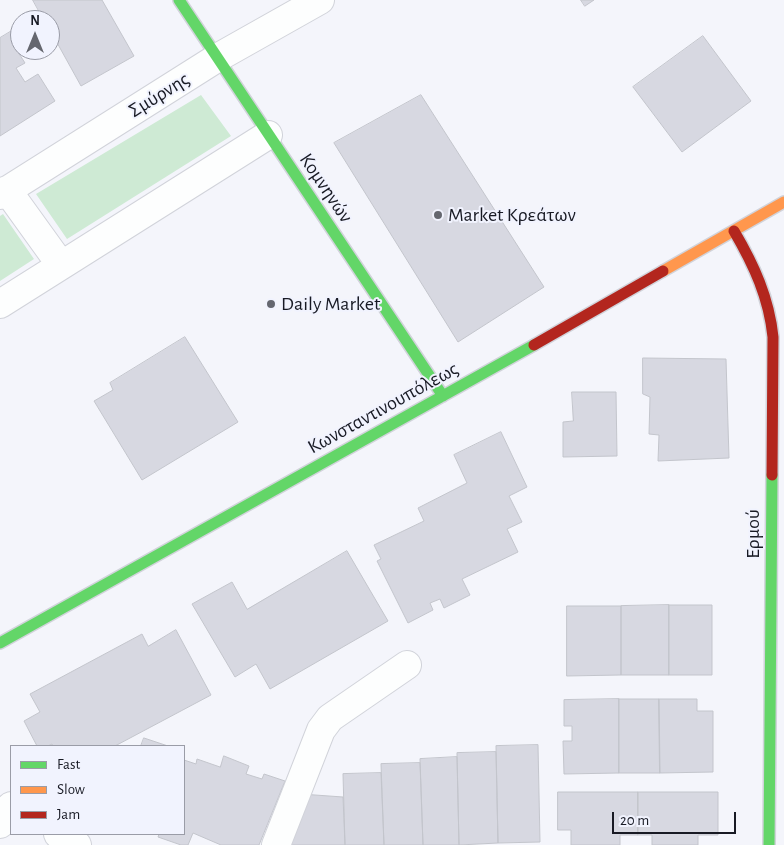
<!DOCTYPE html>
<meta charset="utf-8">
<style>
body{margin:0}
#map{position:relative;width:784px;height:845px;overflow:hidden;background:#f4f5fb;font-family:"Alegreya Sans",sans-serif}
canvas{display:block}
.legend{position:absolute;left:10px;top:745px;width:175px;height:90px;box-sizing:border-box;background:#f1f3fe;border:1px solid #9a9ca7;margin:0;padding:6px 9px;list-style:none;font-size:15px;color:#181a24}
.legend li{display:flex;align-items:center;gap:10px;height:25px}
.legend b{width:25px;border:1px solid #9a9ca7}
.north{position:absolute;left:10px;top:10px;width:50px;height:50px;box-sizing:border-box;background:#f1f3fe;border:1px solid #9a9ca7;border-radius:50%;rotate:0deg;font-size:14px;font-weight:700;line-height:20px;text-align:center;color:#181a24}
.north::after{content:'';display:block;margin:auto;width:18px;height:22px;background:#65676f;clip-path:polygon(50% 0,100% 100%,50% 72%,0 100%)}
.scale{position:absolute;left:612px;top:812px;width:124px;height:22px;box-sizing:border-box;border:2px solid #181a24;border-top:0;padding-left:6px;font-size:15px;line-height:18px;white-space:nowrap;color:#181a24;-webkit-text-stroke:4px #f1f3fe;paint-order:stroke}
</style>
<div id="map">
<canvas width="784" height="845"></canvas>
<ul class="legend">
<li><b style="height:6px;background:#63d668"></b>Fast</li>
<li><b style="height:6px;background:#ff974d"></b>Slow</li>
<li><b style="height:6px;background:#b3261e"></b>Jam</li>
</ul>
<div class="north">N</div>
<div class="scale">20 m</div>
</div>
<script>
const g = document.querySelector('canvas').getContext('2d');
g.lineJoin = 'round';
function fill(path, color) { g.fillStyle = color; g.fill(path, 'evenodd'); }
function stroke(path, color, width, dash) { g.strokeStyle = color; g.lineWidth = width; g.lineCap = dash ? 'butt' : 'round'; g.setLineDash(dash || []); g.stroke(path); }
function label(font, color, halo, rows, align = 'center') {
  g.font = font + ' "Alegreya Sans",sans-serif'; g.lineWidth = 4; g.setLineDash([]); g.textBaseline = 'middle'; g.strokeStyle = halo; g.fillStyle = color; for (const [text, x, y, turn = 0] of rows) {
    g.save(); g.translate(x, y); g.rotate((+turn || 0) * Math.PI / 180); g.textAlign = isNaN(turn) ? turn : align; if (halo) g.strokeText(text, 0, 0); g.fillText(text, 0, 0); g.restore();
  }
}
fill(new Path2D(`
 M 201,95 L 231,136 L 67,239 L 36,194 Z
 M 3,214 L 34,259 L 0,281 L 0,216 Z`), '#ceead4');
const building = new Path2D(`
 M 33,0 L 102,0 L 134,56 L 81,86 L 50,30 L 50,20 L 44,20 Z
 M 581,0 L 594,0 L 585,6 Z
 M 15,29 L 20,37 L 20,40 L 13,44 L 25,63 L 16,68 L 25,82 L 38,74 L 55,101 L 0,136 L 0,38 Z
 M 703,36 L 751,101 L 682,152 L 633,87 Z
 M 421,95 L 544,287 L 458,342 L 334,143 Z
 M 185,337 L 238,422 L 142,480 L 94,401 L 113,390 L 110,383 Z
 M 643,358 L 726,359 L 729,458 L 658,461 L 659,435 L 649,434 L 650,397 L 643,394 Z
 M 572,392 L 616,392 L 617,456 L 563,457 L 563,422 L 573,421 Z
 M 501,432 L 527,487 L 509,496 L 522,522 L 507,529 L 518,552 L 462,579 L 470,595 L 444,608 L 440,599 L 430,603 L 433,610 L 408,623 L 377,561 L 381,559 L 374,545 L 424,521 L 418,508 L 467,483 L 454,455 Z
 M 347,551 L 388,621 L 270,689 L 256,664 L 235,677 L 192,604 L 232,582 L 247,609 Z
 M 669,605 L 712,605 L 712,675 L 669,675 Z
 M 669,605 L 669,675 L 621,675 L 621,606 Z
 M 567,606 L 621,606 L 621,675 L 567,676 Z
 M 176,630 L 211,695 L 115,746 L 53,746 L 52,744 L 48,746 L 37,746 L 24,721 L 40,712 L 30,694 L 142,634 L 148,646 Z
 M 619,699 L 659,699 L 660,773 L 619,773 Z
 M 619,699 L 619,773 L 564,774 L 563,741 L 572,741 L 572,726 L 564,726 L 564,700 Z
 M 659,699 L 697,699 L 697,711 L 713,711 L 713,772 L 660,773 Z
 M 144,738 L 168,746 L 141,746 Z
 M 538,745 L 540,842 L 498,843 L 496,746 Z
 M 496,752 L 498,843 L 459,845 L 457,753 Z
 M 224,756 L 249,766 L 246,774 L 262,779 L 264,774 L 285,781 L 259,845 L 221,845 L 193,833 L 188,845 L 181,845 L 158,837 L 159,834 L 184,834 L 184,760 L 196,764 L 197,759 L 220,767 Z
 M 457,757 L 459,845 L 423,845 L 420,759 Z
 M 420,763 L 423,845 L 384,845 L 381,764 Z
 M 381,773 L 384,845 L 345,845 L 343,774 Z
 M 558,792 L 638,792 L 638,835 L 620,835 L 620,845 L 571,845 L 571,830 L 558,830 Z
 M 638,792 L 718,792 L 718,835 L 698,835 L 698,845 L 652,845 L 652,835 L 638,835 Z
 M 301,794 L 343,797 L 345,845 L 282,845 Z`);
fill(building, '#d7d8e1');
stroke(building, '#c3c5cc', 1);
const street = new Path2D(`
 M 7,190 L 61,265
 M 0,195 L 217,58 L 320,0
 M 0,304 L 268,135
 M 0,824 L 11,806
 M 58,834 L 77,845
 M 276,845 L 321,730 L 330,718 L 407,665`);
const fast = new Path2D(`
 M 179,0 L 443,396
 M 0,643 L 534,345
 M 769,845 L 772,475`);
const slow = new Path2D(`
 M 663,271 L 784,202`);
const jam = new Path2D(`
 M 734,231 C 754,265 769,298 773,337 L 772,475
 M 534,345 L 663,271`);
stroke(street, '#d1d3da', 30);
stroke(fast, '#d1d3da', 14);
stroke(slow, '#d1d3da', 14);
stroke(jam, '#d1d3da', 14);
stroke(street, '#fdfefe', 28);
stroke(fast, '#63d668', 11);
stroke(slow, '#ff974d', 11);
stroke(jam, '#b3261e', 11);
for (const [x, y, r, color] of [
 [438,215,5,"#65676f"],
 [271,304,5,"#65676f"]
]) { const dot = new Path2D(); dot.arc(x, y, r, 0, 2 * Math.PI); g.fillStyle = color; g.fill(dot); stroke(dot, '#f1f3fe', 2); }
label('20px', '#181a24', '#f1f3fe', [
 ["Σμύρνης",159,95,-32],
 ["Κομνηνών",326,188,56],
 ["Κωνσταντινουπόλεως",383,408,-29],
 ["Ερμού",753,534,-90]
]);
label('20px', '#181a24', '#f1f3fe', [
 ["Market Κρεάτων",448,215],
 ["Daily Market",281,304]
], 'left');
</script>
